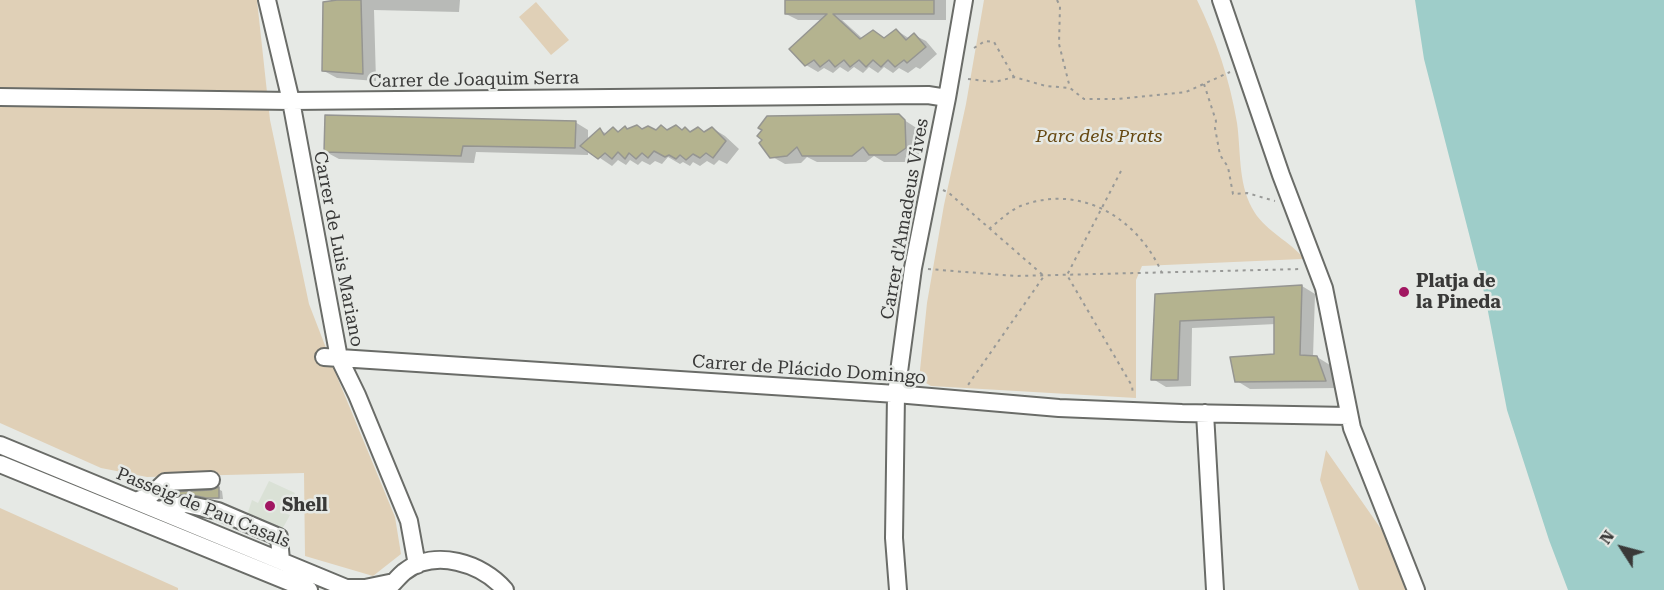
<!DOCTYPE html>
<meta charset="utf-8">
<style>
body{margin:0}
#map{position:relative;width:1664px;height:590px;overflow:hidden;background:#e6e9e5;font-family:"Roboto Serif",serif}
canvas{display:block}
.north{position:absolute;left:1592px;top:518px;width:60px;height:60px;-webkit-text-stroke:4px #e6e9e5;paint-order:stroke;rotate:306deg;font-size:16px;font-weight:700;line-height:24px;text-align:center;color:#393938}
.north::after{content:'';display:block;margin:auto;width:21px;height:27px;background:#393938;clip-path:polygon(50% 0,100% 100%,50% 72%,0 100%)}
</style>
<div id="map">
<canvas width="1664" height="590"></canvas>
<div class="north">N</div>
</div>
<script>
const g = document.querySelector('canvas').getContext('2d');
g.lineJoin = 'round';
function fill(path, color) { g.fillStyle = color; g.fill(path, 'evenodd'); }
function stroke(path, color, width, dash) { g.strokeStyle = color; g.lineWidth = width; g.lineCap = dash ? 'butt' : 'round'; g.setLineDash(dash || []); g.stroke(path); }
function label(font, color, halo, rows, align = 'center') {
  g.font = font + ' "Roboto Serif",serif'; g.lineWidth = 5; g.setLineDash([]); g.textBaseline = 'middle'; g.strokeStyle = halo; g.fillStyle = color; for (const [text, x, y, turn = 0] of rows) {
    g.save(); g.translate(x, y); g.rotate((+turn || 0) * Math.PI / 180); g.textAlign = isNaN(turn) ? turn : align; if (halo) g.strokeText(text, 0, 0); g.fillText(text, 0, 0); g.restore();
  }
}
fill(new Path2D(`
 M 269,481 L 295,493 L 288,510 L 283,509 L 282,512 L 290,515 L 279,535 L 245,521 L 252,500 L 258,503 Z`), '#dae1d6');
fill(new Path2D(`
 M 0,0 L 257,0 L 270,120 L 309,304 L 338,379 L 395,517 L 401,554 L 373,576 L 305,556 L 304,473 L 147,477 L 101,468 L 0,423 Z
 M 984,0 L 1197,0 C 1216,39 1230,80 1237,123 C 1241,151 1238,182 1252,208 C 1263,229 1286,239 1302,256 L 1302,259 L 1142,266 L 1136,280 L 1136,398 L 931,386 L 921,380 L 920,370 L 927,303 L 944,205 L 966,104 Z
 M 536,2 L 569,40 L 551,55 L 519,17 Z
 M 1326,450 L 1386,536 L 1406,590 L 1359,590 L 1320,480 Z
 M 0,508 L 178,588 L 178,590 L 0,590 Z`), '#e0d0b7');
fill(new Path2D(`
 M 1415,0 L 1664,0 L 1664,590 L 1568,590 L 1549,540 L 1507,410 L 1485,296 L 1424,59 Z`), '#9ecdc9');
fill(new Path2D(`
 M 339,0 L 460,0 L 459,12 L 374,10 L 376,81 L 337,78 L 324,71 Z
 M 786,0 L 946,0 L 946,20 L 842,20 L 863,39 L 885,39 L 896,30 L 910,39 L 914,35 L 926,41 L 937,54 L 920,69 L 916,67 L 908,73 L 899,68 L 893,73 L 884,67 L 878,73 L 869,67 L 863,73 L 854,67 L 848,72 L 840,67 L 833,73 L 824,68 L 818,72 L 806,65 L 791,49 L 823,20 L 798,20 L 786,14 Z
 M 898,116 L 918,129 L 919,155 L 910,162 L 884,162 L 874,156 L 866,162 L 817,162 L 807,157 L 801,163 L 785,164 L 771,156 L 761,143 Z
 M 575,122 L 588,130 L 588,141 L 600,130 L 607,134 L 613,129 L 620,132 L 629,130 L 683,131 L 685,129 L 692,133 L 705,133 L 712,128 L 725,136 L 739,149 L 727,164 L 719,160 L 714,165 L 707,161 L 700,166 L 693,162 L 690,166 L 683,162 L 680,164 L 668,157 L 662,164 L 655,161 L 650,165 L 642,161 L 638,165 L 630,160 L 626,165 L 618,160 L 612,166 L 588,150 L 588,155 L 476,152 L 474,163 L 339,159 L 326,152 Z
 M 1302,286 L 1315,294 L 1313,357 L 1317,357 L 1330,365 L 1338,388 L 1250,389 L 1237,381 L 1275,355 L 1276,324 L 1192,328 L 1191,386 L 1166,387 L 1153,379 L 1157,295 Z
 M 218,489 L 222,491 L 223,499 L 211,499 L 193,495 L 176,498 L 171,496 L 171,494 L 212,492 Z`), '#0003');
const building = new Path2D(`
 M 337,0 L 361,0 L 363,74 L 322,71 L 323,2 Z
 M 785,0 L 934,0 L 934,14 L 833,14 L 860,39 L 873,30 L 884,38 L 896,29 L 906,40 L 914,33 L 926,47 L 907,63 L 904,60 L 895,67 L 888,60 L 881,67 L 873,60 L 866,67 L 859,60 L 850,67 L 844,60 L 835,67 L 829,60 L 820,67 L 814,60 L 805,66 L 789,49 L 827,14 L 785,14 Z
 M 899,114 L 905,120 L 906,148 L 896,155 L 869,155 L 863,147 L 852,156 L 802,156 L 797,147 L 787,156 L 770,158 L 759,143 L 762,140 L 757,136 L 762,130 L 758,128 L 767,116 Z
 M 325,115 L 576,121 L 575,148 L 463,146 L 461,156 L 324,152 Z
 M 637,125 L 642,129 L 648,126 L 656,130 L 661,125 L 667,130 L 676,125 L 682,130 L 685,127 L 690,132 L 698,127 L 704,132 L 712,127 L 726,141 L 713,158 L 706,153 L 700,158 L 693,154 L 686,160 L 680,155 L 676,159 L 669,155 L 665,157 L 654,151 L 648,158 L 642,153 L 636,159 L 629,153 L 625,159 L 618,152 L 612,159 L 605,153 L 598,159 L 580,146 L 600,128 L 604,135 L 613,127 L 618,132 L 625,126 L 627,129 Z
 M 1302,285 L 1300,355 L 1317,356 L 1326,381 L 1235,382 L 1230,357 L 1274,354 L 1274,317 L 1180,321 L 1178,380 L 1151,380 L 1155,294 Z
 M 219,487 L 219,498 L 206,498 L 188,494 L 170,497 L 170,492 L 211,490 Z`);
fill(building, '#b4b38f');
stroke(building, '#959591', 1.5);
const minor = new Path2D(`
 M 267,0 L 291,101 L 339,358 L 357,395 L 409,521 L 417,565
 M 1221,0 L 1281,175 L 1324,288 L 1352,428 L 1416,590
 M 0,97 L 291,101 L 928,95 L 947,98
 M 324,357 L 896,394 L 1059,408 L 1182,413 L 1349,416
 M 1205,413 L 1215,590
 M 0,445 L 346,588 L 365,588 L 394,582
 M 0,464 L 309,590
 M 136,501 L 151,495 L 165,482 L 211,480
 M 158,510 L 186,504 L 218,511 L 279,537 L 281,561
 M 387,589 C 393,584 398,577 404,572 C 435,548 482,563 505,590
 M 898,590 L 894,538 L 896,394 L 913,268 L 947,98 L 964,0`);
stroke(minor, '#6a6c68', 20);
stroke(new Path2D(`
 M 1057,0 L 1060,6 L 1059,44 L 1070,88
 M 974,48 L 985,41 L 994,42 L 1014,77
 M 968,79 L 995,82 L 1014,77 L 1046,86 L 1070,88 L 1084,99 L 1117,99 L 1186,92 L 1230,72
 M 1204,84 L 1216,121 L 1215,128 L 1220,155 L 1228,167 L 1233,194 L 1247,193 L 1275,201
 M 1121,171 L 1067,275 L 1132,386 L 1133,395
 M 943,190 L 949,193 L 1044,276 L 968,385
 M 989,229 C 1000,220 1010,210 1023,205 C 1083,184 1138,219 1162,273
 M 928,269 L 1015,276 L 1302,269`), '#989997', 2, [3, 4.5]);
stroke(minor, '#fff', 16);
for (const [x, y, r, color] of [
 [1404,292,6,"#a11661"],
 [270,506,6,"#a11661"]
]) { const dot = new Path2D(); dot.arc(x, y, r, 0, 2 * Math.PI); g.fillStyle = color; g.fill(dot); stroke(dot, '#e6e9e5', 2); }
label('18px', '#393938', '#e6e9e5', [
 ["Carrer de Joaquim Serra",474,80,-1],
 ["Carrer d'Amadeus Vives",905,219,-80],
 ["Carrer de Luis Mariano",338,249,79],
 ["Carrer de Plácido Domingo",809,370,4],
 ["Passeig de Pau Casals",203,508,22]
]);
label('italic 18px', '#664811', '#e6e9e5', [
 ["Parc dels Prats",1099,137]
]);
label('bold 18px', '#393938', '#e6e9e5', [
 ["Platja de",1416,282],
 ["la Pineda",1416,303],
 ["Shell",282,506]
], 'left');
</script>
